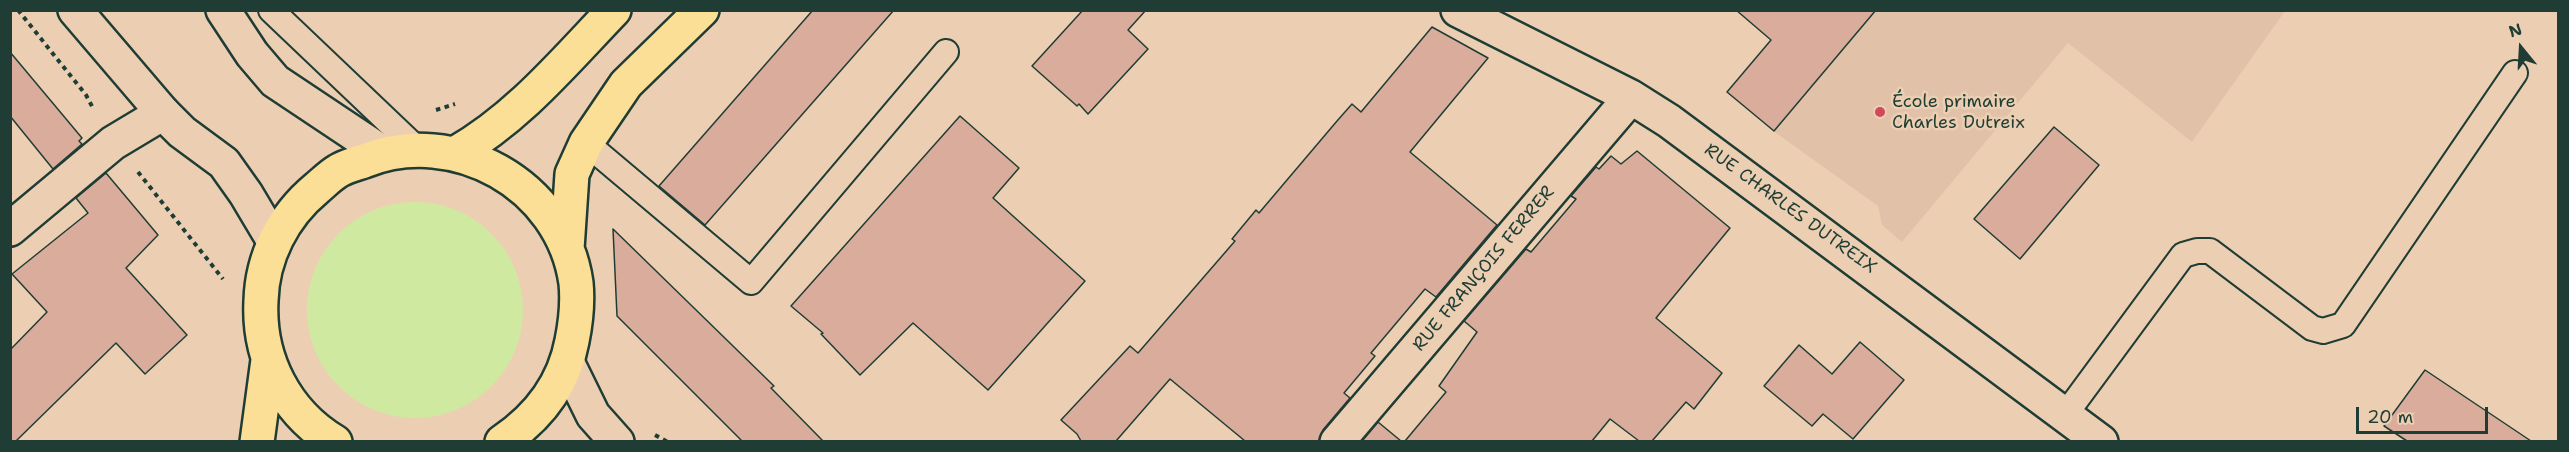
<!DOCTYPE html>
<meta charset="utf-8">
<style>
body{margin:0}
#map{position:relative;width:2569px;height:452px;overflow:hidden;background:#eccfb2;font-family:"Shantell Sans",sans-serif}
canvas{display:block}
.frame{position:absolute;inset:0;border:12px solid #1f3d34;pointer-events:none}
.north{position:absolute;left:2491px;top:18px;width:60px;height:60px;-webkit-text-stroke:4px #eccfb2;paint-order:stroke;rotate:342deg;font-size:16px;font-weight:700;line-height:24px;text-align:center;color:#1f3d34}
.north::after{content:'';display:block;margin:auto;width:21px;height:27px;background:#1f3d34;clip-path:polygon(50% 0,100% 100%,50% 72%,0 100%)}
.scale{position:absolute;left:2356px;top:407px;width:132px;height:27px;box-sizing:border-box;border:3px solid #1f3d34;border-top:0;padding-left:8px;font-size:18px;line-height:21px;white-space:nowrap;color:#1f3d34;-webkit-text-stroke:4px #eccfb2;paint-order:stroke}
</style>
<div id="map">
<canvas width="2569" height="452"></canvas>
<div class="frame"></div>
<div class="north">N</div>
<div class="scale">20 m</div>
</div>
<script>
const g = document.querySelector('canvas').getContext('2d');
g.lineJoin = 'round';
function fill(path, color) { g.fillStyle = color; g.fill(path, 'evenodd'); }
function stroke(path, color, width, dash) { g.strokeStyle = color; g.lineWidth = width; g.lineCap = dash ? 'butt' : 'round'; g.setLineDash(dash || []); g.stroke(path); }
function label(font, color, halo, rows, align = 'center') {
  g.font = font + ' "Shantell Sans",sans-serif'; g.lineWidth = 5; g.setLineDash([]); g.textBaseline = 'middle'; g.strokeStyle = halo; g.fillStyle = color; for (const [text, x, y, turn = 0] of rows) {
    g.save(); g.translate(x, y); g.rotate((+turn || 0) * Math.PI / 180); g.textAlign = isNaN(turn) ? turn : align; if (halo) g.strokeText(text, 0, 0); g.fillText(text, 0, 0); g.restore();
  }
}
fill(new Path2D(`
 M 1796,11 L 2285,11 L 2192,142 L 2068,43 L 1902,242 L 1882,225 L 1878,206 L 1772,130 L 1728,93 Z`), '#e2c1a9');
fill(new Path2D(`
 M307 310a108 108 0 1 1 216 0a108 108 0 1 1-216 0Z`), '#cfeaa0');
const building = new Path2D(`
 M 813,10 L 894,10 L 705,225 L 659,186 Z
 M 1083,10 L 1146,10 L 1128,30 L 1148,49 L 1088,114 L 1079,104 L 1077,106 L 1032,66 Z
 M 1736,10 L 1876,10 L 1774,131 L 1727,92 L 1771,40 Z
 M 1432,27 L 1488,58 L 1410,152 L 1497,225 L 1436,297 L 1425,289 L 1371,353 L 1375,356 L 1344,393 L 1350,398 L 1323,430 L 1319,441 L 1245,441 L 1170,379 L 1116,441 L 1081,441 L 1077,434 L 1061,420 L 1130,346 L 1138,353 L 1235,241 L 1232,239 L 1256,210 L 1259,213 L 1337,121 L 1352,104 L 1361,112 Z
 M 10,52 L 82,138 L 79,141 L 82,144 L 53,169 L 10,116 Z
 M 960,116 L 1019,168 L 993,198 L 1085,281 L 988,390 L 913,323 L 860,375 L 821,334 L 823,333 L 791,306 Z
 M 2054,127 L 2099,165 L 2020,259 L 1974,219 Z
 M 1637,151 L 1730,228 L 1656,318 L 1722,373 L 1694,409 L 1686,402 L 1652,441 L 1639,441 L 1610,419 L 1592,441 L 1405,441 L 1446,392 L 1439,386 L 1477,332 L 1464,321 L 1526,249 L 1531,252 L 1576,199 L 1571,196 L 1596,167 L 1599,169 L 1611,156 L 1621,164 Z
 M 106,173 L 158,235 L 126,268 L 187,335 L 145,374 L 116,343 L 16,441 L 10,441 L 10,350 L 47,312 L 12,274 L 88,213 L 76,198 Z
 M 613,229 L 774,386 L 771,388 L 823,441 L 742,441 L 617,316 Z
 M 1860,342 L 1904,380 L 1853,439 L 1823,414 L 1812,426 L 1764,386 L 1799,345 L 1832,374 Z
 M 2425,370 L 2531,441 L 2407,441 L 2384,426 Z
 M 1378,422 L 1401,441 L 1362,441 Z`);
fill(building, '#d9ac9c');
stroke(building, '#1f3d34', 1.5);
const lane = new Path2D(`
 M 271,10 L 417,149
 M 586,143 L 751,282 L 946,52
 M 2065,415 L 2183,255 L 2197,251 L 2210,251 L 2312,328 L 2323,331 L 2343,325 L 2515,73`);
const street = new Path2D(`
 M 1458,10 L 1631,97 L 1669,121 L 2101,442
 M 10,229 L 113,143 L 163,113
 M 1337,442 L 1631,97`);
const secondary = new Path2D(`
 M 75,10 L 163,113 L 182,132 L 224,163 L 246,194 L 274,241
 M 223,10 L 252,54 L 275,81 L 383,153
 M 568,364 L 593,415 L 617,442`);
const primary = new Path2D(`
 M 456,153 C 518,118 565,61 614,10
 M 567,249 L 572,174 L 586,143 L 626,84 L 702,10
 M 257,442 L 268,360
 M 335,442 C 285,412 258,358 261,301 C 262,257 283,216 317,188 C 324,182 331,175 338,171 C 346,166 355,164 364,161 C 454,125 562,184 576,283 C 578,303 576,321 572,341 C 564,384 539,417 502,442`);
stroke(lane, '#1f3d34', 28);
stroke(street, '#1f3d34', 38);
stroke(secondary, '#1f3d34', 38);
stroke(primary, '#1f3d34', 38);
stroke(new Path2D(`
 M 18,10 L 86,95 L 94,110
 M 436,110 L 455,104
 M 138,172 L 223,279
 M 655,435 L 668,442`), '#1f3d34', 4, [4.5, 4.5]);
stroke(lane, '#eccfb2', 24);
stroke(street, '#eccfb2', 33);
stroke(secondary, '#eccfb2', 33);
stroke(primary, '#fbdf96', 33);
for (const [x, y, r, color] of [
 [1880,112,6,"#d1495b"]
]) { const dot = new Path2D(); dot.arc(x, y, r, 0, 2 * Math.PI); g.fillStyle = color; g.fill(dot); stroke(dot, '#eccfb2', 2); }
label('18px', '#1f3d34', '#eccfb2', [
 ["École primaire",1892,102],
 ["Charles Dutreix",1892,123]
], 'left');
label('18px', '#1f3d34', '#eccfb2', [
 ["RUE CHARLES DUTREIX",1790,209,36],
 ["RUE FRANÇOIS FERRER",1484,269,-50]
]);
</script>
